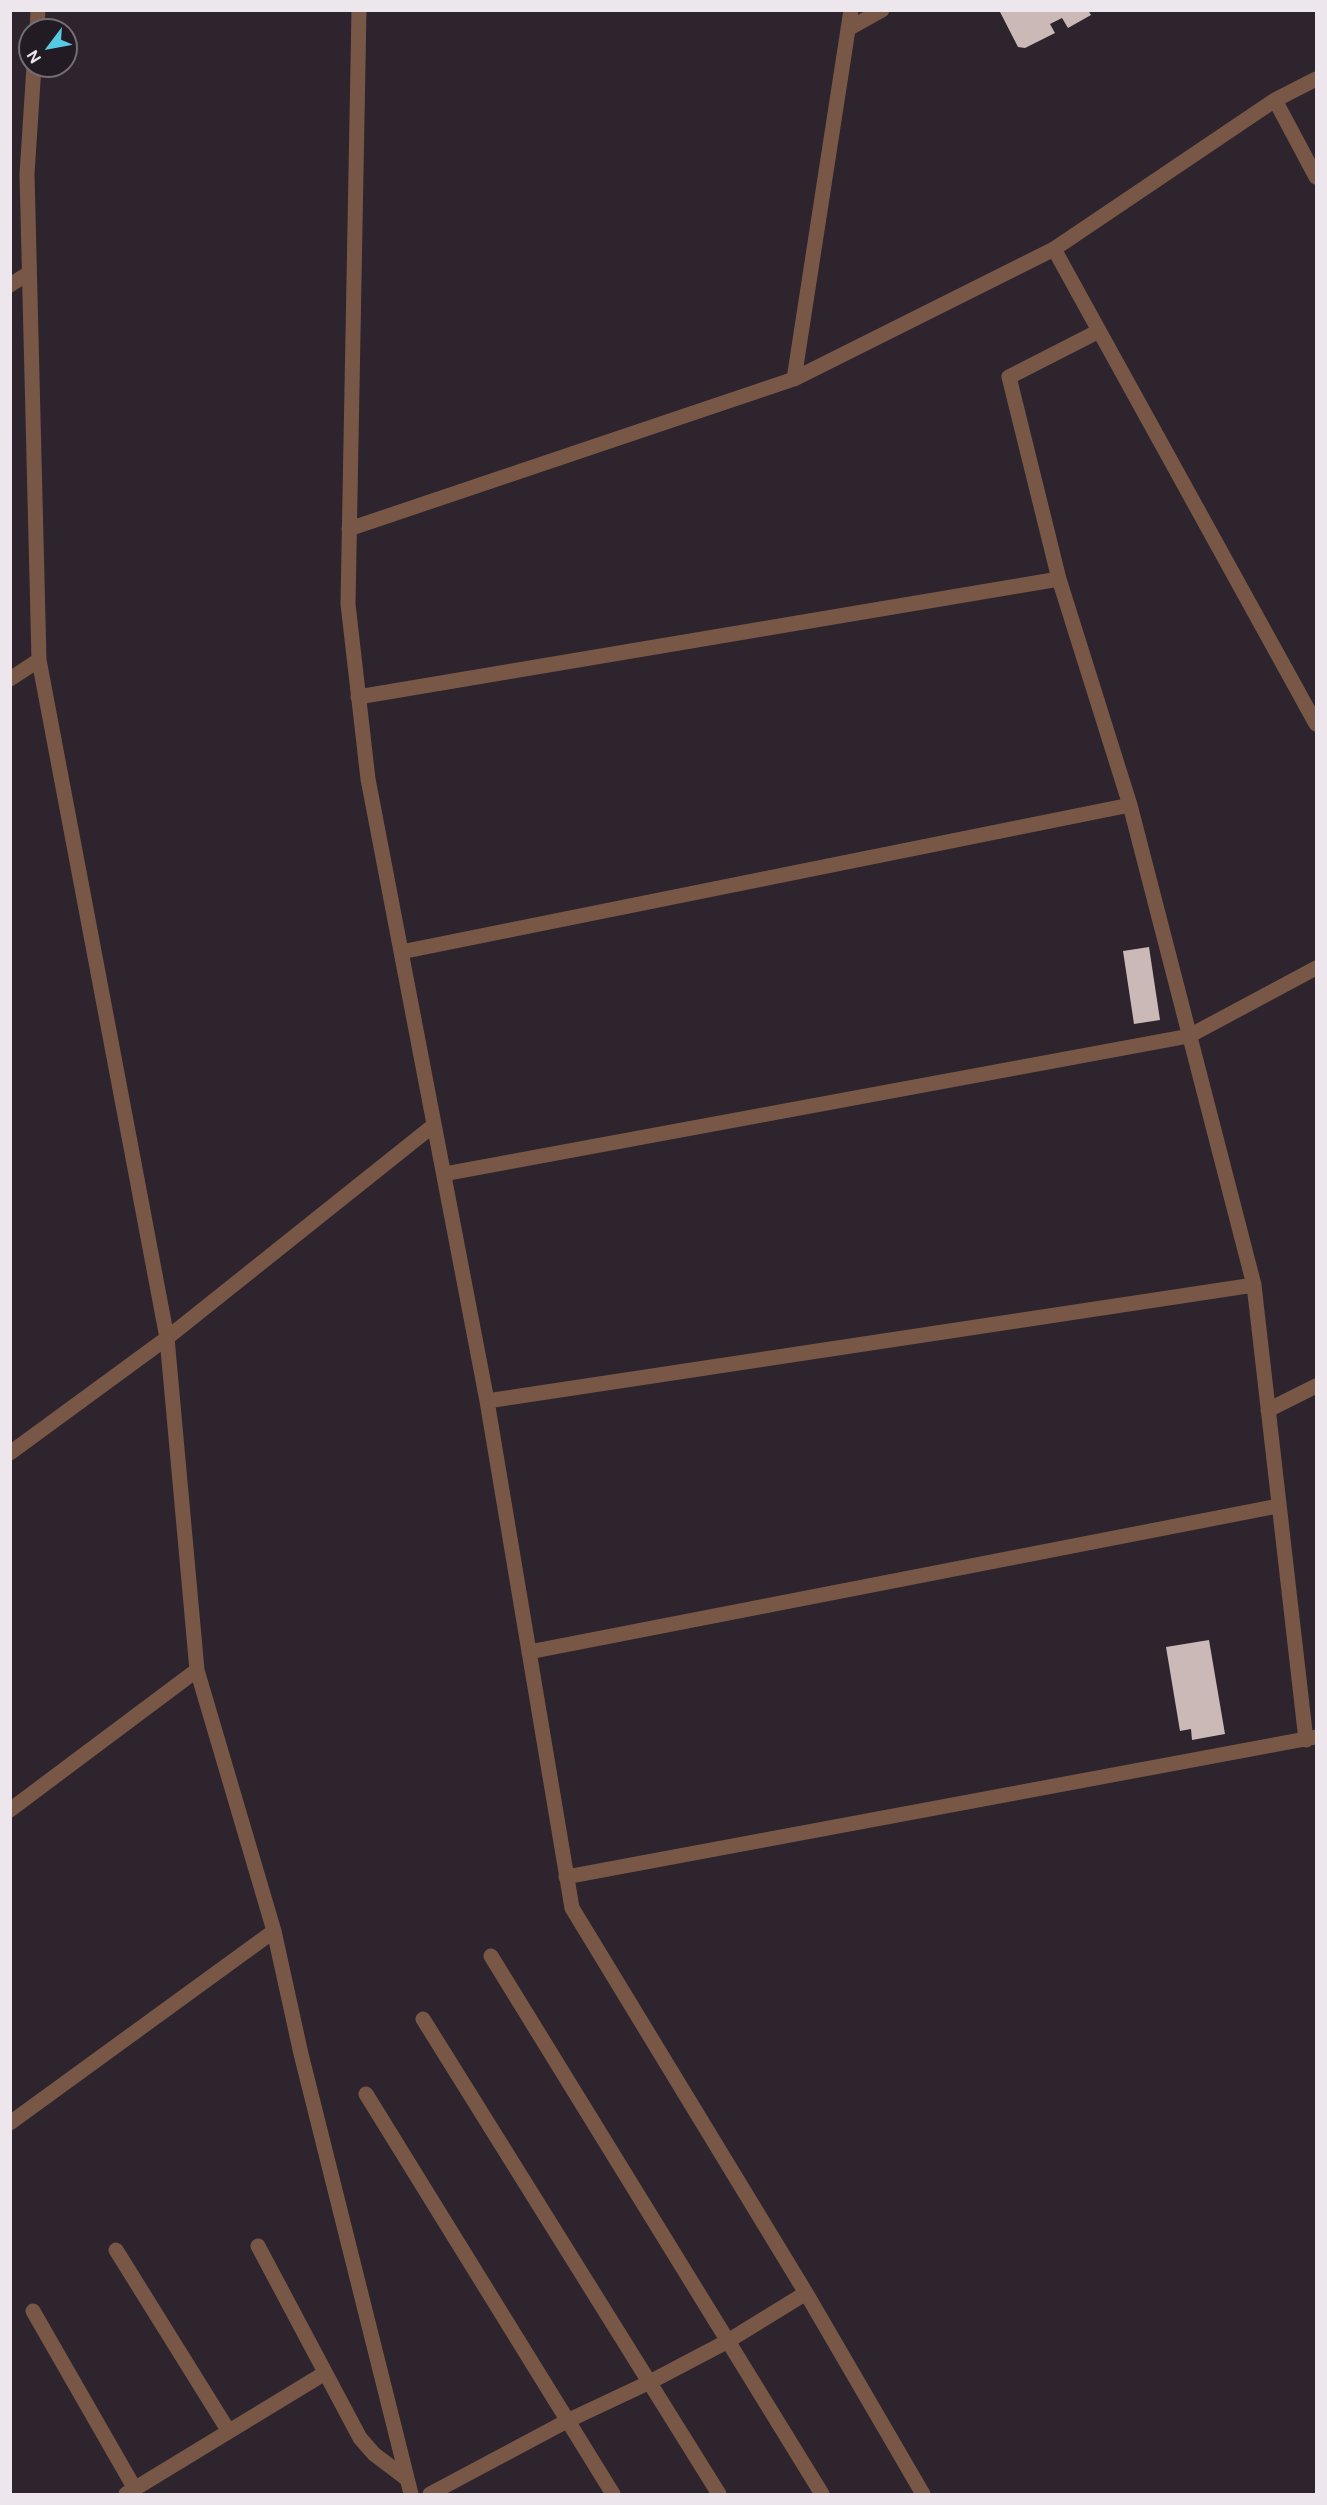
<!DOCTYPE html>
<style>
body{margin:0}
#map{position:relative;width:1327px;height:2505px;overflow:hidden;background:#2d242d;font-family:"DM Sans",sans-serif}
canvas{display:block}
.frame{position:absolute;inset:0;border:12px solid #ede7ed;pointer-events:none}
.north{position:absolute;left:18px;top:18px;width:60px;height:60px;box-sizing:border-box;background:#231b23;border:2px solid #746d74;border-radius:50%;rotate:238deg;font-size:16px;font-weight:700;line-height:24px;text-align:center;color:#ede7ed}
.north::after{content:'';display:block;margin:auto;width:21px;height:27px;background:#58c9e3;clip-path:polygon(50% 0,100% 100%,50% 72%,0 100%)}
</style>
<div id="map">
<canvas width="1327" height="2505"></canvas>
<div class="frame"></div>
<div class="north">N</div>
</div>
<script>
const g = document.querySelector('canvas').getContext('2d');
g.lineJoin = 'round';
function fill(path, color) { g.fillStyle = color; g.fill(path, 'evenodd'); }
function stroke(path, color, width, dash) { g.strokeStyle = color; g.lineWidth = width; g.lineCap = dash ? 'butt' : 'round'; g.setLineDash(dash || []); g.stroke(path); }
fill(new Path2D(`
 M 999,10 L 1088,10 L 1091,15 L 1068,28 L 1062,18 L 1050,24 L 1055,33 L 1025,48 L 1018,47 Z
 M 1149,947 L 1160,1020 L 1134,1024 L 1123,951 Z
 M 1209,1640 L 1225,1734 L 1192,1740 L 1191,1729 L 1180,1731 L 1166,1647 Z`), '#cbb9b7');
stroke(new Path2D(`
 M 359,10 L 348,604 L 368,779 L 487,1401 L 572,1908 L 806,2293 L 923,2494
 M 848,29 L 882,10
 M 37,30 L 38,10
 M 34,66 L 27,174 L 39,660 L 167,1338 L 197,1670 L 274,1931 L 301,2054 L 411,2494
 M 1275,100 L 1316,177
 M 1054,249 L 1316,724
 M 10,285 L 29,273
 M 1099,331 L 1009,377 L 1059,579 L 1130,805 L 1254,1285 L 1306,1740
 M 794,379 L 851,10
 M 349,529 L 794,379 L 1054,249 L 1275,100 L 1316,79
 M 10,679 L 39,660
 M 358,697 L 1059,579
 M 401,952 L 1130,805
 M 444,1174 L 1189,1036 L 1316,968
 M 487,1401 L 1254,1285
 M 1268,1410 L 1316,1386
 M 10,1453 L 167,1338 L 434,1125
 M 529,1652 L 1278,1506
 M 10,1810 L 197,1670
 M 566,1877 L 1316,1737
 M 491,1956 L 822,2494
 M 423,2019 L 719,2494
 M 366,2094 L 613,2494
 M 10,2123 L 274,1931
 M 258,2246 L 360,2438 L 374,2454 L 407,2479
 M 116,2250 L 228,2430
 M 33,2311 L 135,2489
 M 126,2494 L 325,2373
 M 430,2494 L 567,2421 L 650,2382 L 728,2341 L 806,2293`), '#795747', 15);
</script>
